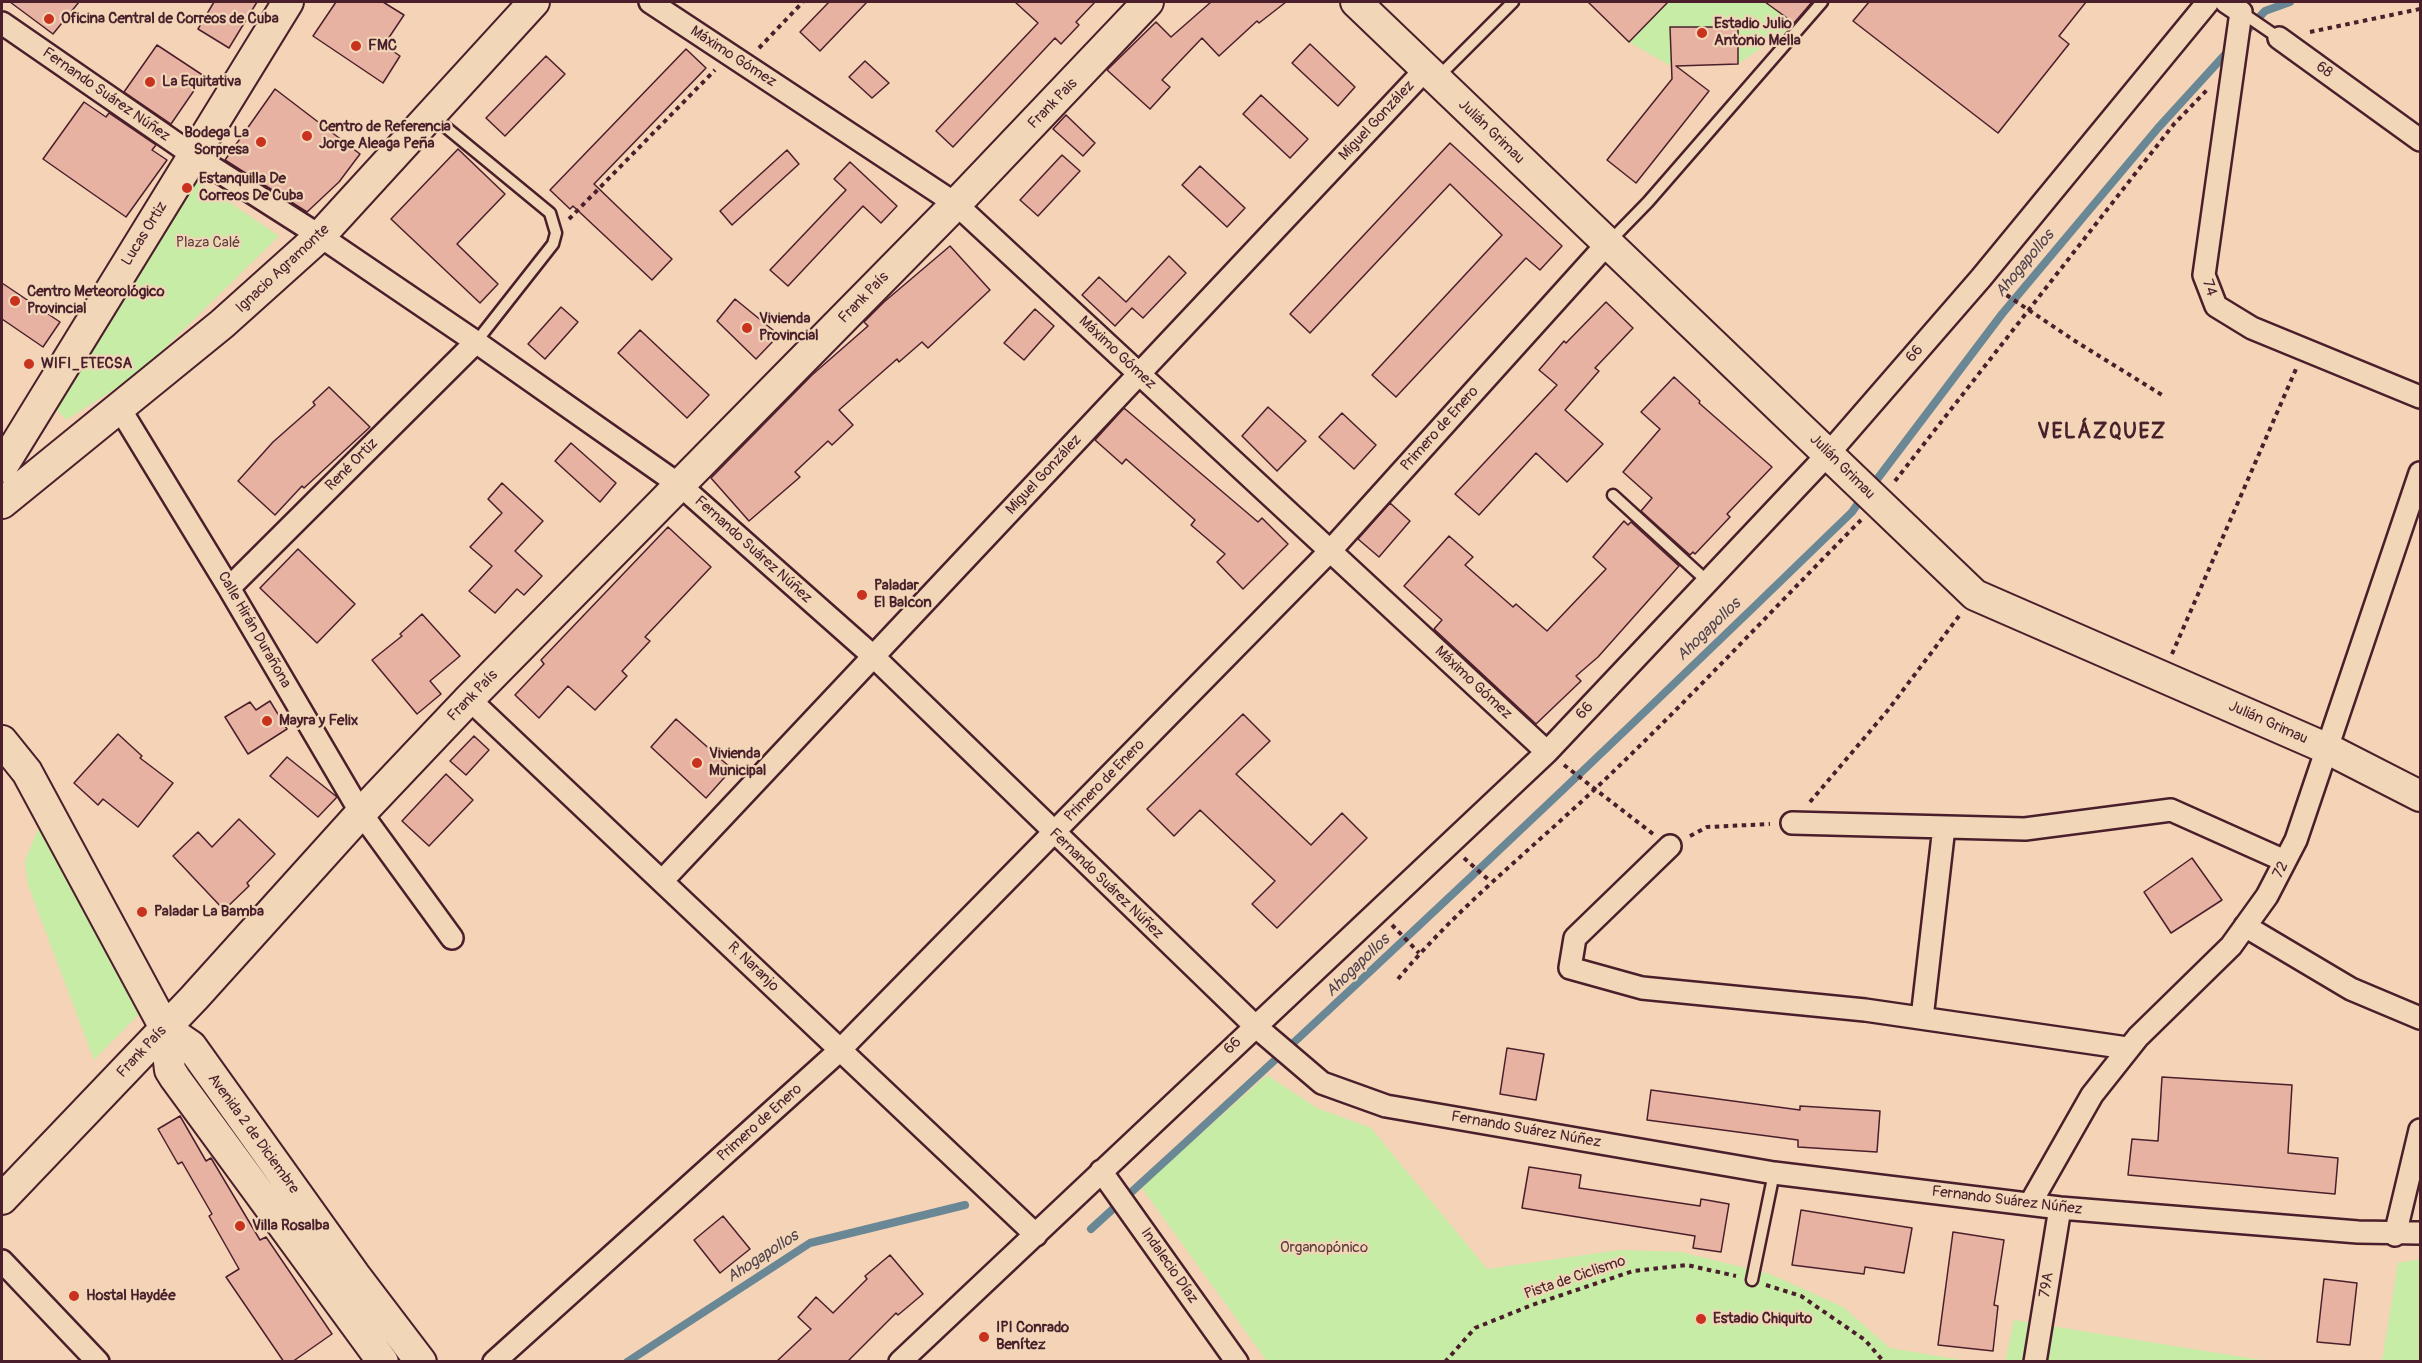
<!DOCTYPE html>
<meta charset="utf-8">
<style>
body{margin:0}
#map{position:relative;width:2422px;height:1363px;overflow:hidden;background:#f4d3b7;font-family:Pangolin,sans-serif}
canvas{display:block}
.frame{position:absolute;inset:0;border:3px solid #4a1f2b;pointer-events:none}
</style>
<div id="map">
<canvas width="2422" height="1363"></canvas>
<div class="frame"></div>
</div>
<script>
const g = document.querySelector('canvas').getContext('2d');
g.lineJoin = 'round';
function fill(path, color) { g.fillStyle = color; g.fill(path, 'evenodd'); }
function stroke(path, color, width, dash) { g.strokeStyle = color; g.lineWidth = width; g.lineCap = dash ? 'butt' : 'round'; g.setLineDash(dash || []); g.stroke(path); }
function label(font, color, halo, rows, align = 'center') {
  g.font = font + ' Pangolin,sans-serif'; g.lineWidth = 4.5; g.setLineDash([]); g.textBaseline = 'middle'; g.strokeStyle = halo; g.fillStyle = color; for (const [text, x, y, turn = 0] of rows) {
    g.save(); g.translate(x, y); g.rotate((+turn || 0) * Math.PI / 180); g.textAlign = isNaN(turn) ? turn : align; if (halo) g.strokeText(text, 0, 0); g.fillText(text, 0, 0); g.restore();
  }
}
fill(new Path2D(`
 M 1588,2 L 1813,2 L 1796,24 L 1738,64 L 1671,66 L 1629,42 Z
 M 195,179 L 279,236 L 138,374 L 66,420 L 54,406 Z
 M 39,827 L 143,1010 L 94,1060 L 28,885 L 25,861 Z
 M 1267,1075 L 1317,1108 L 1371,1128 L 1487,1269 L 1619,1250 L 1681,1252 L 1770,1274 L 1843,1307 L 1890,1348 L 1967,1361 L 1267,1361 L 1141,1187 Z
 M 2420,1259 L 2420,1361 L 2382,1361 L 2398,1263 Z
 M 2014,1320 L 2267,1361 L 2005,1362 Z`), '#c7eca5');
stroke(new Path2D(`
 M 2243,35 L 2265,11 L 2290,2
 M 1872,486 L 2002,314 L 2158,128 L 2231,48
 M 1091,1229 C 1349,994 1602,755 1852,512 L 1864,495
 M 627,1362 L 810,1243 L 965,1205`), '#698794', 8);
const building = new Path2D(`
 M 10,2 L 79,2 L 53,34 Z
 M 214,2 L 257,2 L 229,48 L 198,29 Z
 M 336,2 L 383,2 L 404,15 L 384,45 L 400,56 L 383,83 L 313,36 Z
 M 829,2 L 867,2 L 820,51 L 800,32 Z
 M 1015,2 L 1095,2 L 1076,22 L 1079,25 L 1061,44 L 1055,38 L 953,147 L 936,131 L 1038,23 Z
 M 1211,2 L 1286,2 L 1259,23 L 1257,21 L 1219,56 L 1202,38 L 1162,80 L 1170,87 L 1150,109 L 1107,70 L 1156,22 L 1171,37 Z
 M 1588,2 L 1668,2 L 1629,42 Z
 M 1765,2 L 1812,2 L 1794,23 Z
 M 1869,2 L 2086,2 L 2059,36 L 2069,44 L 1998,133 L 1853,21 Z
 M 1670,27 L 1738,27 L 1738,64 L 1676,66 L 1709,91 L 1636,183 L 1607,160 L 1672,79 Z
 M 1310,44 L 1355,87 L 1338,106 L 1292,63 Z
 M 157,45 L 204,76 L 171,124 L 124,92 Z
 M 686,49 L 706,68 L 594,184 L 672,259 L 652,280 L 573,206 L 570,209 L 550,190 Z
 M 546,56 L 565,74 L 505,136 L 486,118 Z
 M 865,61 L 889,83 L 872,98 L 849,77 Z
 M 275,89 L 360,154 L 339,182 L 307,212 L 225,160 Z
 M 1261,95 L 1308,139 L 1290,158 L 1243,114 Z
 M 84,102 L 106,117 L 109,113 L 156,145 L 152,150 L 167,160 L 126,217 L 43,159 Z
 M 1066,115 L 1095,143 L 1083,156 L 1053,129 Z
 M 1450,143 L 1562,246 L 1540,270 L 1526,258 L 1396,397 L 1372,375 L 1502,235 L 1450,184 L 1310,333 L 1290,314 Z
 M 458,149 L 505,194 L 457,244 L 498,284 L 480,303 L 391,219 Z
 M 787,150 L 799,164 L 732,225 L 720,211 Z
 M 1062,155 L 1080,171 L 1038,216 L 1020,200 Z
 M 850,162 L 897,206 L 881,223 L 863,206 L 788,286 L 770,270 L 846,190 L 834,179 Z
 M 1200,166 L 1245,208 L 1227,227 L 1182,185 Z
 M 950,246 L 990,290 L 928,348 L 922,342 L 899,362 L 897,359 L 839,410 L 853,425 L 832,445 L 828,441 L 795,472 L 800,477 L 749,521 L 711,478 L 812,375 L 868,326 L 864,322 L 884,302 Z
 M 1169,256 L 1186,273 L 1143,318 L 1132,308 L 1115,326 L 1082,295 L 1099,277 L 1126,302 Z
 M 2,283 L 60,322 L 43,347 L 2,319 Z
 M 735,299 L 779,335 L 756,359 L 717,321 Z
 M 1606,302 L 1633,328 L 1595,368 L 1599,371 L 1565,410 L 1603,444 L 1567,482 L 1536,453 L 1479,515 L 1455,494 L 1557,385 L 1539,370 L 1564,341 L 1566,343 Z
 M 561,307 L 578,322 L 545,359 L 528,344 Z
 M 1035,309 L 1054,326 L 1024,360 L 1004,343 Z
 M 640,330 L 709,395 L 687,418 L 618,353 Z
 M 1674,377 L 1700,401 L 1699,403 L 1772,467 L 1727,514 L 1730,517 L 1695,554 L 1693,552 L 1690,555 L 1641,511 L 1652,498 L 1623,472 L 1660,429 L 1641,412 Z
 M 329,387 L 370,427 L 304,488 L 302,486 L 275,515 L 238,481 L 273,442 L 315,405 L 313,402 Z
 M 1268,407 L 1306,441 L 1277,471 L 1242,436 Z
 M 1124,408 L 1258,522 L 1262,518 L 1288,544 L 1243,589 L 1217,562 L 1225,554 L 1191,525 L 1195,520 L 1126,459 L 1122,464 L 1095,440 Z
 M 1342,413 L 1376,445 L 1354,469 L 1319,437 Z
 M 571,443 L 616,483 L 600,502 L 555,461 Z
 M 502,483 L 543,521 L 515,551 L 542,576 L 524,595 L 517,589 L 495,613 L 469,591 L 492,566 L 470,547 L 502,513 L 488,499 Z
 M 1390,503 L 1410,521 L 1379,557 L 1358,539 Z
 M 1624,521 L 1628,525 L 1631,522 L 1679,566 L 1598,657 L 1576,676 L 1581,681 L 1536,724 L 1434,629 L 1442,620 L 1404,586 L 1449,536 L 1473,557 L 1465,565 L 1513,607 L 1516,604 L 1547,631 L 1606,569 L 1593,557 Z
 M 668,527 L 711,567 L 645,637 L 650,641 L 622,671 L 627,676 L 595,710 L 568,686 L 539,718 L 515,695 L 544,664 L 541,660 Z
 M 298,549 L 355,604 L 317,643 L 260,588 Z
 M 422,614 L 460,656 L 430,681 L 441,694 L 417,714 L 372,660 L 402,636 L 400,634 Z
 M 270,701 L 287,729 L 248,754 L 225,717 L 250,702 L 256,710 Z
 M 1243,714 L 1270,741 L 1236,774 L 1311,845 L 1342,813 L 1367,838 L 1277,928 L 1252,904 L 1275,881 L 1200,810 L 1174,836 L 1147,809 Z
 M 676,719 L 732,769 L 706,798 L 651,747 Z
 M 118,734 L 142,756 L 140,758 L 173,783 L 138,827 L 103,799 L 98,805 L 74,783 Z
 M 474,736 L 489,750 L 466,775 L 450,761 Z
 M 287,757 L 337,797 L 318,817 L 270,776 Z
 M 446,774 L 473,800 L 429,846 L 402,821 Z
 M 239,819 L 275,854 L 247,883 L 249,886 L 224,910 L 173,856 L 198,832 L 212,847 Z
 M 2192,858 L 2222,900 L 2171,933 L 2144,892 Z
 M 1507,1048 L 1544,1054 L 1536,1100 L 1500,1094 Z
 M 2162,1077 L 2292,1085 L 2288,1153 L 2338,1158 L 2335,1194 L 2128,1175 L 2132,1139 L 2158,1141 Z
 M 1651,1090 L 1800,1110 L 1800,1106 L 1880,1111 L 1877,1152 L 1798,1147 L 1798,1140 L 1647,1120 Z
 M 180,1116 L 206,1161 L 211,1158 L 260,1240 L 266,1237 L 332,1334 L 292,1362 L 284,1362 L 226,1277 L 239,1269 L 209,1216 L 212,1214 L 182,1162 L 178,1164 L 158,1129 Z
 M 1529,1167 L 1581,1175 L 1579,1188 L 1700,1206 L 1701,1199 L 1729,1204 L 1721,1252 L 1693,1248 L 1695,1236 L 1522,1208 Z
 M 1801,1210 L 1912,1228 L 1904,1273 L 1865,1267 L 1864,1274 L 1792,1265 Z
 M 723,1216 L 750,1249 L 720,1273 L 694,1240 Z
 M 1953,1232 L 2004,1240 L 1994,1305 L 1998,1306 L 1993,1351 L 1938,1345 Z
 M 890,1255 L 923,1294 L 898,1315 L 896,1313 L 847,1362 L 776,1362 L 811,1329 L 798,1317 L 816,1297 L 833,1313 L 867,1279 L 865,1276 Z
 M 2324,1279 L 2357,1283 L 2350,1345 L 2317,1342 Z`);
fill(building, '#e8b2a3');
stroke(building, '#4a1f2b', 1.5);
const lane = new Path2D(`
 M 2241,12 L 2279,38
 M 1438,77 L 1513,2
 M 431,115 L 550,213 L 556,233 L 553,244 L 476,342
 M 1610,241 L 1648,202 L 1822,2
 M 1613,495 L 1707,581
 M 1752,1280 L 1774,1173`);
const street = new Path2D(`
 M 650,2 L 956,204 L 1547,752
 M 2226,2 L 2241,12 L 2204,275 L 2216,306 L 2252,328 L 2420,397
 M 2,23 L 193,155 L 320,236 L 476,342 L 681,486 L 873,656 L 1254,1025 L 1322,1083 L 1386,1106 L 1774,1173 L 2060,1208 L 2358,1232 L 2420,1233
 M 2279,38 L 2420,140
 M 120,409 L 229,588 L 361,813 L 452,938
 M 229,588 L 476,342
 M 469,699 L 1036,1235
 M 1792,823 L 2025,829 L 2171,810 L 2285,861
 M 1670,846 L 1575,938 L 1570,968 L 1642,988 L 1865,1010 L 2127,1048
 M 663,880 L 1425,70
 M 2245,926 L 2351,989 L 2420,1018
 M 1922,1018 L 1944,827
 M 1101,1171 L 1237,1362
 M 2030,1204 L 2092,1095 L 2138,1037 L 2231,946 L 2267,896 L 2296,840 L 2420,473
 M 2395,1235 L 2420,1130
 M 2,1261 L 98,1362
 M 494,1362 L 839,1051 L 1331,550 L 1607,244
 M 900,1362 L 1547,752 L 1829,453 L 1981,278 L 2208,2
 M 2035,1362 L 2060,1208`);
const secondary = new Path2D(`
 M 1356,2 L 1975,595 L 2328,749 L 2420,796
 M 2,467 L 288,2
 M 2,503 L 222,324 L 320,236 L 534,2
 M 2,741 L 27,772 L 165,1028 L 170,1070 L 175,1078 L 383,1362
 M 165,1028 L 191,1046 L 354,1274 L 421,1362
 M 2,1199 L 194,998 L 361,813 L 469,699 L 956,204 L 1148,2`);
stroke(lane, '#4a1f2b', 15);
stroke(street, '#4a1f2b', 26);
stroke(secondary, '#4a1f2b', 34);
stroke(new Path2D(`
 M 2310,32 L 2420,9
 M 759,48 L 803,2
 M 569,219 L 715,70
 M 1999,290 L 2075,341 L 2162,395
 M 1895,481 L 2174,124 L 2208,89
 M 2172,654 L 2296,369
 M 1564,765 L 1653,834
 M 1810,802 L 1888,710 L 1959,616
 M 1690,836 L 1707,827 L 1770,824
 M 1464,858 L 1490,881
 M 1392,925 L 1419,953
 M 1398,979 C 1457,908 1528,852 1595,789 C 1686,703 1772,610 1861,520
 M 1766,1285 L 1801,1296 L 1865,1340 L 1884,1362
 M 1445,1362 L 1475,1328 L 1532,1305 L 1633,1271 L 1687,1265 L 1736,1276`), '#4a1f2b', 4, [4.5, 4.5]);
stroke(lane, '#f1d6b8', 10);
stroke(street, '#f1d6b8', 21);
stroke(secondary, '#f1d6b8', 30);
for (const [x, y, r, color] of [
 [49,19,6,"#c8321e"],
 [1702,33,6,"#c8321e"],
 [356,46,6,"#c8321e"],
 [150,82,6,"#c8321e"],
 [307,136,6,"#c8321e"],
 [261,142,6,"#c8321e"],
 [187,188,6,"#c8321e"],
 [15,301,6,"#c8321e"],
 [747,328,6,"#c8321e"],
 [29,364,6,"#c8321e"],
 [862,595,6,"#c8321e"],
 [267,721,6,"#c8321e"],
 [697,763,6,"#c8321e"],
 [142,912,6,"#c8321e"],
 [240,1226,6,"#c8321e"],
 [74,1296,6,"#c8321e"],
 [1701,1319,6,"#c8321e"],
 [984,1337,6,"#c8321e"]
]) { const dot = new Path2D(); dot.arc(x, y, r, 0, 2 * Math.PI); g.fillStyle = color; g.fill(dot); stroke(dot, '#f1d6b8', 2); }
label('bold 15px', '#4a1f2b', '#f1d6b8', [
 ["Oficina Central de Correos de Cuba",61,19],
 ["Estadio Julio",1714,24],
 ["Antonio Mella",1714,41],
 ["FMC",368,46],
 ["La Equitativa",162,82],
 ["Centro de Referencia",319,127],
 ["Jorge Aleaga Peña",319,144],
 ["Bodega La",249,133,"right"],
 ["Sorpresa",249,150,"right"],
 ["Estanquilla De",199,179],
 ["Correos De Cuba",199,196],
 ["Centro Meteorológico",27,292],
 ["Provincial",27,309],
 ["Vivienda",759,319],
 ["Provincial",759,336],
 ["WIFI_ETECSA",41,364],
 ["Paladar",874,586],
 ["El Balcon",874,603],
 ["Mayra y Felix",279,721],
 ["Vivienda",709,754],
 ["Municipal",709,771],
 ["Paladar La Bamba",154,912],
 ["Villa Rosalba",252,1226],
 ["Hostal Haydée",86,1296],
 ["Estadio Chiquito",1713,1319],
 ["IPI Conrado",996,1328],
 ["Benítez",996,1345]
], 'left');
label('15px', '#4a1f2b', '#f1d6b8', [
 ["Máximo Gómez",733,57,33],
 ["68",2324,70,35],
 ["Fernando Suárez Núñez",106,95,35],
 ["Frank Pais",1053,104,-46],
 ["Miguel González",1377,121,-47],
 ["Julián Grimau",1491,132,44],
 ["Lucas Ortiz",145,234,-58],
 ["Ignacio Agramonte",283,269,-43],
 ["74",2209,288,71],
 ["Frank País",864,298,-46],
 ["Máximo Gómez",1117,353,43],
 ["66",1915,354,-49],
 ["Primero de Enero",1440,429,-48],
 ["René Ortiz",352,465,-45],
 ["Julián Grimau",1842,467,45],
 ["Miguel González",1044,475,-47],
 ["Fernando Suárez Núñez",753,550,42],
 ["Calle Hirán Durañona",254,630,60],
 ["Máximo Gómez",1473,683,43],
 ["Frank País",473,696,-46],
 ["66",1585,711,-47],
 ["Julián Grimau",2268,723,24],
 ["Primero de Enero",1105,781,-46],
 ["72",2281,870,-63],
 ["Fernando Suárez Núñez",1106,884,44],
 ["R. Naranjo",753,967,44],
 ["66",1233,1046,-44],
 ["Frank País",142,1052,-47],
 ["Primero de Enero",760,1123,-42],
 ["Fernando Suárez Núñez",1526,1130,10],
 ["Avenida 2 de Diciembre",253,1134,54],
 ["Fernando Suárez Núñez",2007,1201,7],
 ["Indalecio Díaz",1169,1266,55],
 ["Pista de Ciclismo",1575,1278,-19],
 ["79A",2047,1285,-81]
]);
label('15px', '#5d3e3d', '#f1d6b8', [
 ["Plaza Calé",208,243],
 ["Organopónico",1324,1248]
]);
label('italic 16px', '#54424e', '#f1d6b8', [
 ["Ahogapollos",2025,264,-50],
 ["Ahogapollos",1709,630,-44],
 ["Ahogapollos",1358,966,-44],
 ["Ahogapollos",763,1257,-33]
]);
g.letterSpacing = '1.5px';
label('bold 21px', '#4a1f2b', '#f1d6b8', [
 ["VELÁZQUEZ",2102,433]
]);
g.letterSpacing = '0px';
</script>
